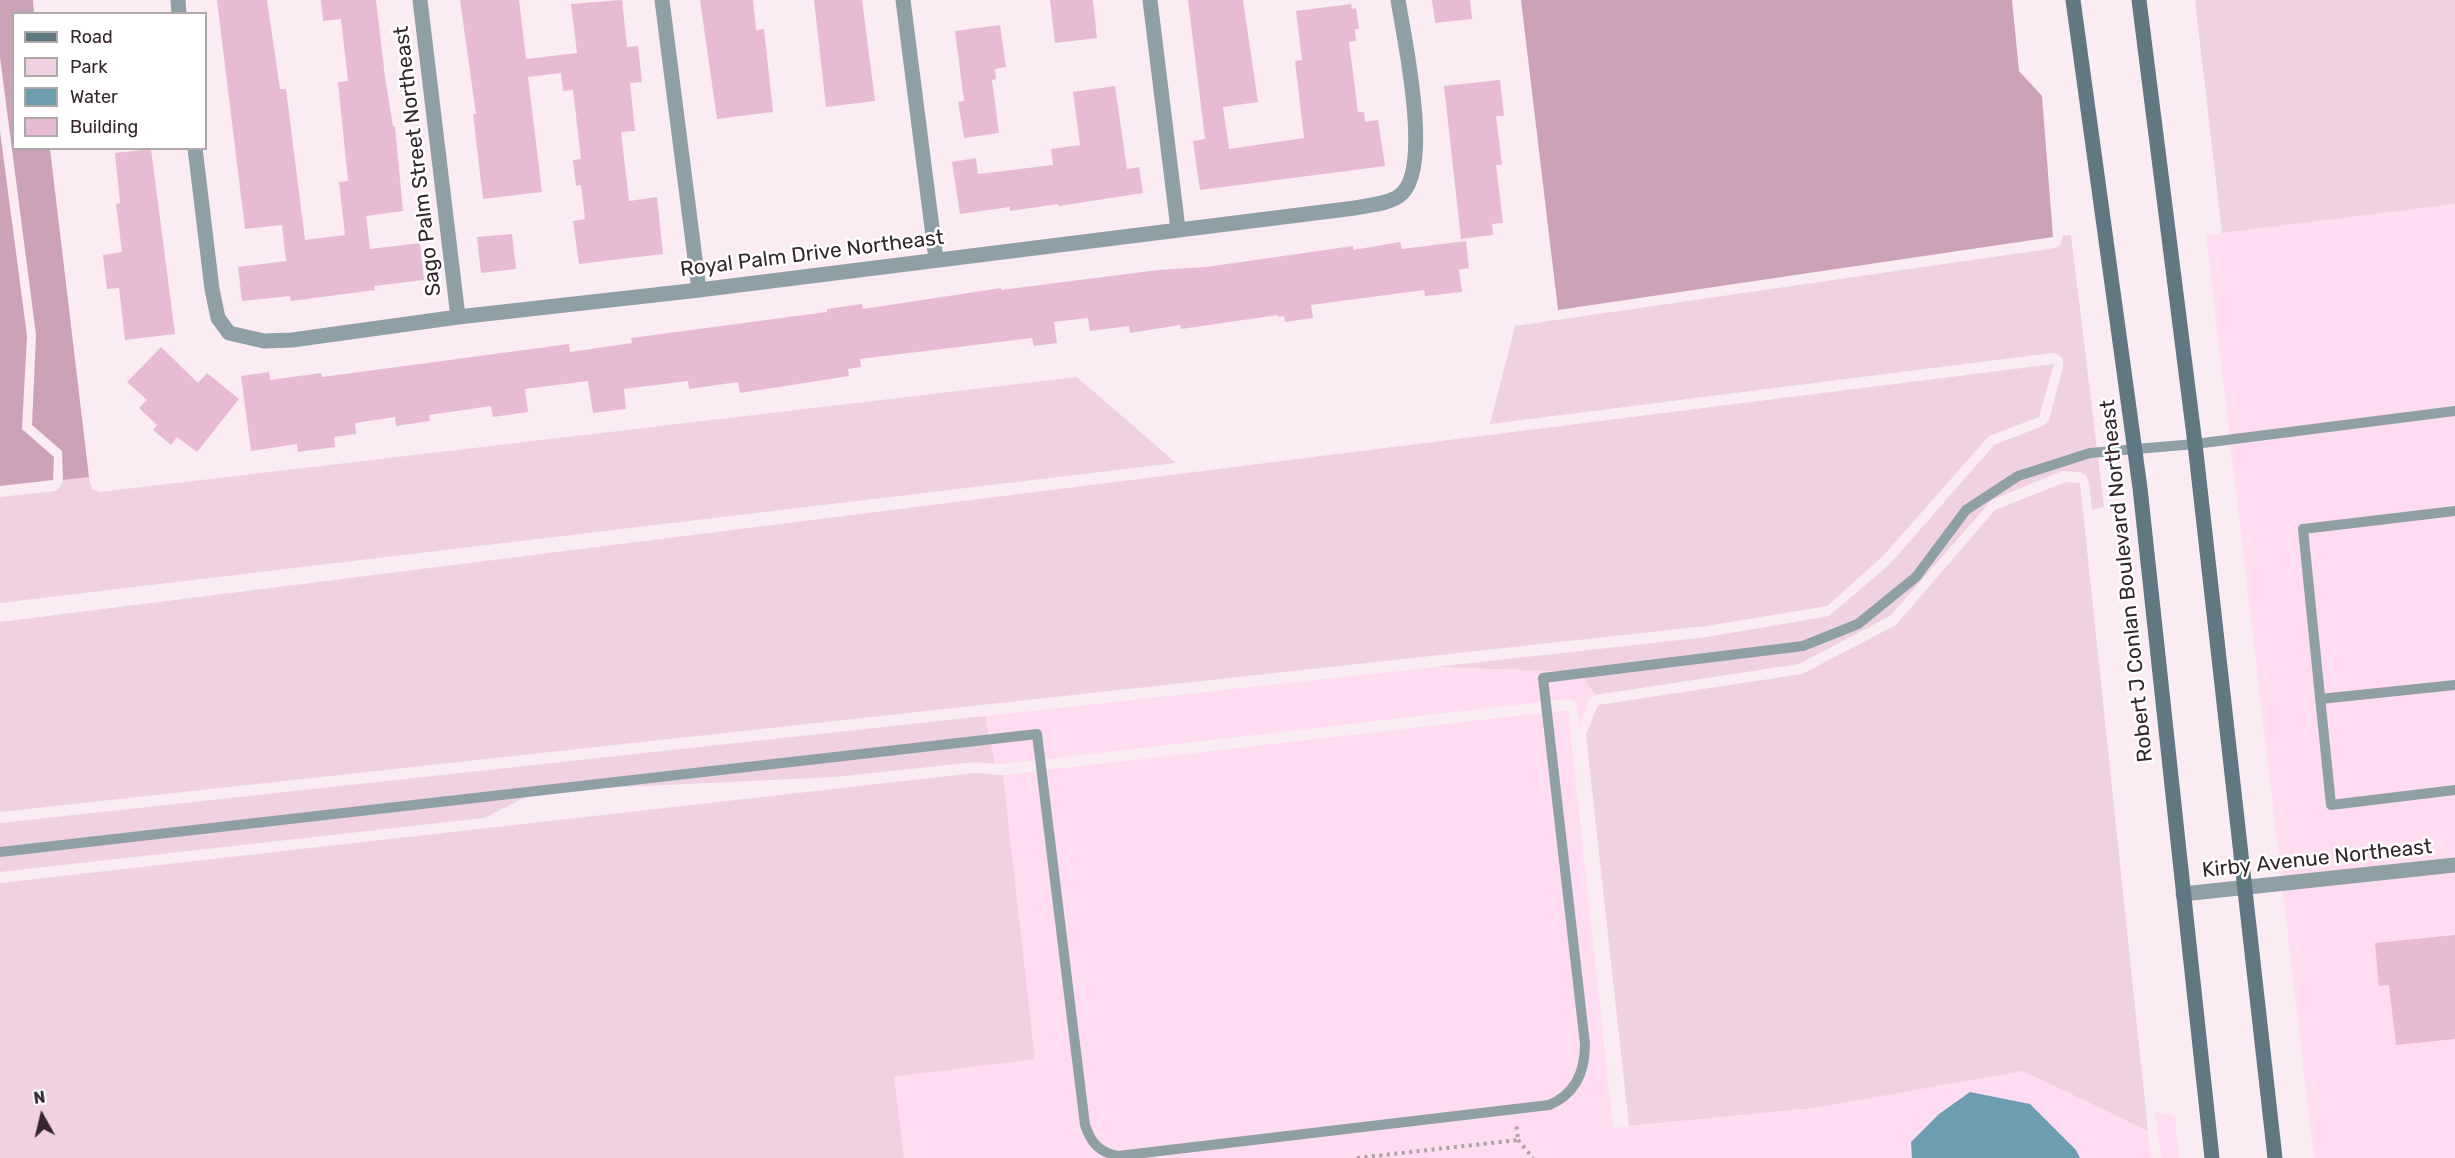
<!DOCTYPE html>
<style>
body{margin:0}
#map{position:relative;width:2455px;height:1158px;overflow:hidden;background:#fbecf4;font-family:Rubik,sans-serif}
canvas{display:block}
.legend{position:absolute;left:12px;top:12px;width:195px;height:138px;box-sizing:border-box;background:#fff;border:2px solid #aea8ab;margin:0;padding:8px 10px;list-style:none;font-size:18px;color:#34262e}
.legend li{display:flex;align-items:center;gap:12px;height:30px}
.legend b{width:30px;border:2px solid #aea8ab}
.north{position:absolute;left:12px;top:1086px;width:60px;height:60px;-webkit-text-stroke:4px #fff;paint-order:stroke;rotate:352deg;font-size:16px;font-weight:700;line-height:24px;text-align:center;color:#34262e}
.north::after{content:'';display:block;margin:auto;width:21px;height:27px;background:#34262e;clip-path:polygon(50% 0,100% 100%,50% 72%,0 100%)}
</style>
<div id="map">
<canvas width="2455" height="1158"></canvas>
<ul class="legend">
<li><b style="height:8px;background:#607881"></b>Road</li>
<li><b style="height:16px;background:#efd1e2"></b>Park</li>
<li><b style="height:16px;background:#6d9eb0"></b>Water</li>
<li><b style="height:16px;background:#e7bbd3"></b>Building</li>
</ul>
<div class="north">N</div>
</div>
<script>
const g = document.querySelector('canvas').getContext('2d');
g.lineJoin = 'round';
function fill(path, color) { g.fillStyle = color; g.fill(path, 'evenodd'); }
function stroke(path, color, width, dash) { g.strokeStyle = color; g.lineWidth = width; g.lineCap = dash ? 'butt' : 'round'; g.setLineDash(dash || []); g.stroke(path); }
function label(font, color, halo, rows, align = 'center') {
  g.font = font + ' Rubik,sans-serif'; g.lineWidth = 5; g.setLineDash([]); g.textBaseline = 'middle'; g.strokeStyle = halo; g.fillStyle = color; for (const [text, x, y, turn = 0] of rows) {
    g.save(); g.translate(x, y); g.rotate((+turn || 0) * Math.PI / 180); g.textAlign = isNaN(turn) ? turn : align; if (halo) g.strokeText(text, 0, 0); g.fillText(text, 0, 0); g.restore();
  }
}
fill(new Path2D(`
 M 2455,204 L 2455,1158 L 2314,1158 L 2206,235 Z
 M 1435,667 L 1579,672 L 1595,695 L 1589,700 L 1580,724 L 1577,706 L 1573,700 L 1567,699 L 1003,764 L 995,764 L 985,716 Z
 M 1568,710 L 1613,1128 L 1814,1108 L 2023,1071 L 2148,1131 L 2151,1158 L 904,1158 L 893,1077 L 1035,1059 L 1003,775 Z
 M 2155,1112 L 2175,1116 L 2179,1158 L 2161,1158 Z`), '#ffdcef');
fill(new Path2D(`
 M 2195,0 L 2455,0 L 2455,204 L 2222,233 Z
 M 2071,235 L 2104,507 L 2092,510 L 2089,482 L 2086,476 L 2080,472 L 2062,471 L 1992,500 L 1890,616 L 1799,664 L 1595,695 L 1579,672 L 1435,667 L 1707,637 L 1829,616 L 1890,564 L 1994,445 L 2045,425 L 2049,420 L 2063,367 L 2063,360 L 2059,355 L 2052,353 L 1490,424 L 1515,326 L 2055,248 L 2060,245 L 2063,236 Z
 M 2054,364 L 2039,417 L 1989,436 L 1883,556 L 1827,606 L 1706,626 L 0,812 L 0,622 Z
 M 1077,377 L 1176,463 L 0,603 L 0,497 L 55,491 L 60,487 L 63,480 L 89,477 L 92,489 L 100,492 Z
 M 2066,482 L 2080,483 L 2148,1131 L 2023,1071 L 1814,1108 L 1629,1126 L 1586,735 L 1598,705 L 1802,674 L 1896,625 L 1995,510 Z
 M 985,716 L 995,764 L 976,762 L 835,777 L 538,791 L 484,818 L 0,872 L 0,823 Z
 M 975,773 L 1003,775 L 1035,1059 L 894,1077 L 904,1158 L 0,1158 L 0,883 Z`), '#efd1e2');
fill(new Path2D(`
 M 0,0 L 33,0 L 34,13 L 14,14 L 14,148 L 50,149 L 89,477 L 63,480 L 62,451 L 32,425 L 36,335 L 0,57 Z
 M 1521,0 L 2012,0 L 2019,71 L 2042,96 L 2053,237 L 1558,310 Z
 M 0,131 L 27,336 L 22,429 L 54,457 L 53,480 L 0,486 Z`), '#cca2b9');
fill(new Path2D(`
 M 1970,1092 L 2030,1104 L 2076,1150 L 2080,1158 L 1912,1158 L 1911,1142 L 1939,1114 Z`), '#6d9eb0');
fill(new Path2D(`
 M 217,0 L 267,0 L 280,89 L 286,89 L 305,240 L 345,235 L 339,182 L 348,181 L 338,82 L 348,81 L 341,19 L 323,21 L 321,0 L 376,0 L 385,77 L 393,126 L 395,126 L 403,211 L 366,216 L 370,249 L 420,243 L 424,280 L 374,286 L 375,290 L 291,301 L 290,296 L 242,301 L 238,267 L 286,261 L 282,225 L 245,229 Z
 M 460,0 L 519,0 L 526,59 L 577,53 L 571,4 L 622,0 L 627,47 L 638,46 L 642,82 L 630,83 L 635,131 L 621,132 L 629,201 L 657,197 L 663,254 L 579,264 L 573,221 L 585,219 L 581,185 L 576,186 L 573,160 L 581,159 L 573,90 L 563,91 L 561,73 L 528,77 L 542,192 L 483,199 L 473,114 L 476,114 Z
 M 700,0 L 753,0 L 756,30 L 764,29 L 773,112 L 717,119 Z
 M 814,0 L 862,0 L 875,101 L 826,107 Z
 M 1050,0 L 1093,0 L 1097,38 L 1055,43 Z
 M 1188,0 L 1243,0 L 1258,102 L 1223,107 L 1229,149 L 1304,138 L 1295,61 L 1302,60 L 1296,11 L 1351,4 L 1352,9 L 1356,8 L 1359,29 L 1355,29 L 1356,41 L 1349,42 L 1358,112 L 1364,112 L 1365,122 L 1378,120 L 1385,166 L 1200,190 L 1193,141 L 1205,139 Z
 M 1432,0 L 1470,0 L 1472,19 L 1435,23 Z
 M 1000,25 L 1006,67 L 995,69 L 996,79 L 992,80 L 999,133 L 964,138 L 958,102 L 964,101 L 955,31 Z
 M 1500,80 L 1504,116 L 1496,116 L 1502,165 L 1496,165 L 1503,223 L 1492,224 L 1493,235 L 1461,239 L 1444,86 Z
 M 1115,86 L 1127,169 L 1139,167 L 1143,193 L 1059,206 L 1058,204 L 1010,211 L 1010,207 L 960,214 L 952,162 L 976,158 L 978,174 L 1053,165 L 1051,149 L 1080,145 L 1073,92 Z
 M 151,149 L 175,334 L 125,340 L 119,288 L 107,289 L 103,255 L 122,252 L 116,204 L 120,203 L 115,153 Z
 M 512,234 L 516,269 L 481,273 L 477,237 Z
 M 1466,241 L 1469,268 L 1459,270 L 1462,292 L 1425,296 L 1424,290 L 1311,305 L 1313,318 L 1285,322 L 1284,316 L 1278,317 L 1278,315 L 1181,329 L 1180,325 L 1130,333 L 1129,326 L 1090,331 L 1088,318 L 1054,322 L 1057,343 L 1034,346 L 1032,338 L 860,359 L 861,367 L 848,369 L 849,376 L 740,393 L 738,382 L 689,389 L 688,381 L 624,389 L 626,409 L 593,413 L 588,381 L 525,389 L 528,412 L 493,417 L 491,406 L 429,415 L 430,421 L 396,426 L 395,417 L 355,423 L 356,434 L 334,437 L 335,447 L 298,452 L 297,444 L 251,451 L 241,376 L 269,372 L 270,380 L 321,373 L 322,377 L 569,344 L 570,352 L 632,343 L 631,338 L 827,312 L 827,309 L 862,304 L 863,309 L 1001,288 L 1001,290 L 1158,270 L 1206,267 L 1353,246 L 1353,250 L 1400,242 L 1402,249 Z
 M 161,347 L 198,383 L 207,373 L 239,399 L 197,452 L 177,437 L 171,445 L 153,430 L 157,425 L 139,408 L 147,400 L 127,382 Z
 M 2455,935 L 2455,1039 L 2396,1045 L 2389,985 L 2379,986 L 2375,943 Z`), '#e7bbd3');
stroke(new Path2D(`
 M 1518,1140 L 1533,1158
 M 1357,1158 L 1518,1140 L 1516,1122`), '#aea0a8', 4, [3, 4.5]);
stroke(new Path2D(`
 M 2455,511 L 2303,529 L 2331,805 L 2455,790
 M 2320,699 L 2455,685
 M 0,852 L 1037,734 L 1085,1125 C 1091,1143 1099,1152 1118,1156 L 1549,1105 C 1576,1094 1585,1071 1585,1044 L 1543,678 L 1803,646 L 1858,624 L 1916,577 L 1966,510 L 2018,476 L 2090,453 L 2195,444 L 2455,411`), '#8f9fa6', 10);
stroke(new Path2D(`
 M 178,0 L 179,14
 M 420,0 L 458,317
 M 662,0 L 699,290
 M 903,0 L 936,259
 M 1150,0 L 1178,229
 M 195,148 L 212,289 L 218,318 L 229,333 L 264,341 L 292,340 L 458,317 L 699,290 L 1355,208 C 1368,205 1388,204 1399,196 C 1434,173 1404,38 1398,0
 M 2183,894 L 2455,865`), '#8f9fa6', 15);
stroke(new Path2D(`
 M 2073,0 L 2140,488 L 2212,1158
 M 2139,0 L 2195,444 L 2275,1158`), '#607881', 15);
label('21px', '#34262e', '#fff', [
 ["Sago Palm Street Northeast",418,161,-97],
 ["Royal Palm Drive Northeast",812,254,-7],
 ["Robert J Conlan Boulevard Northeast",2127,581,-96],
 ["Kirby Avenue Northeast",2317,859,-6]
]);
</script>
